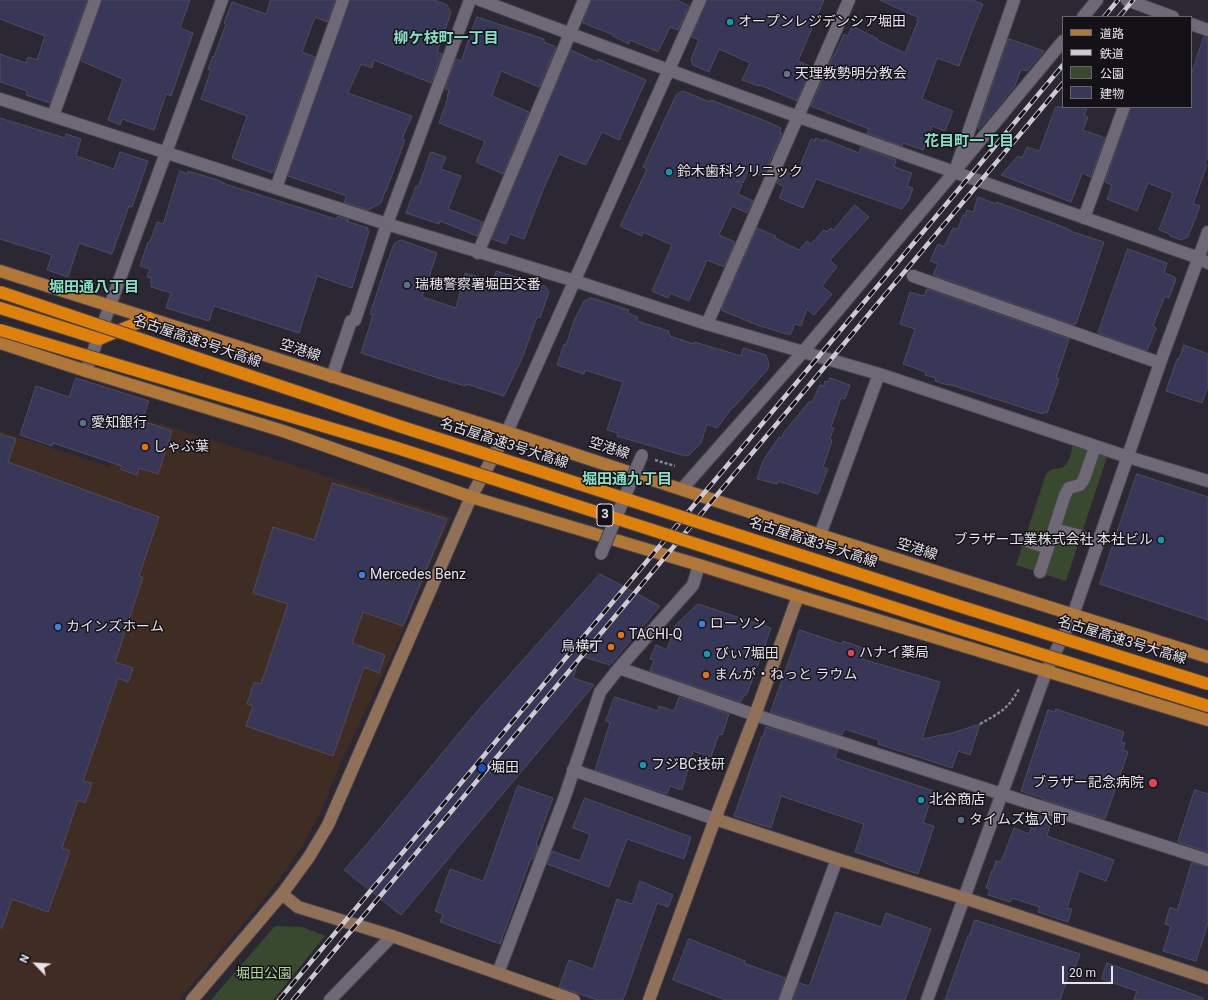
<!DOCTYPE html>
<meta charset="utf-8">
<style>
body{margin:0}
#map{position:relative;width:1208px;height:1000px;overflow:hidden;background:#2c2833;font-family:Roboto,"Noto Sans JP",sans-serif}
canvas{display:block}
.legend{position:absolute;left:1062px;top:16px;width:130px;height:92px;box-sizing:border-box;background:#141217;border:1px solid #68666c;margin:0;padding:5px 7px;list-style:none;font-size:12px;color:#e7e4ec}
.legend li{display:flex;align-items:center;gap:8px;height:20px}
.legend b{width:20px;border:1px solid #68666c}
.north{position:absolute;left:16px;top:944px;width:40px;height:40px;-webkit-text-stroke:3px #141217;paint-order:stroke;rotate:295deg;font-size:11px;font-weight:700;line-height:16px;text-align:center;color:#e7e4ec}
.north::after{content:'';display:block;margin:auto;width:14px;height:18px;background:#e7e4ec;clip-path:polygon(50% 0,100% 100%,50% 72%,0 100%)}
.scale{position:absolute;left:1062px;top:966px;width:51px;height:18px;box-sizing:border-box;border:2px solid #e7e4ec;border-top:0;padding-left:5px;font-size:12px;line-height:14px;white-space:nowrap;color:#e7e4ec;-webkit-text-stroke:3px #141217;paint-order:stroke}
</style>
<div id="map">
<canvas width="1208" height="1000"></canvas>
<ul class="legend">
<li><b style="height:5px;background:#b17736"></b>道路</li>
<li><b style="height:5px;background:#cdcad3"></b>鉄道</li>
<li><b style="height:11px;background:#39492e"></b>公園</li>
<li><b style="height:11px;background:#393758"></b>建物</li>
</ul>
<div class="north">N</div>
<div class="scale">20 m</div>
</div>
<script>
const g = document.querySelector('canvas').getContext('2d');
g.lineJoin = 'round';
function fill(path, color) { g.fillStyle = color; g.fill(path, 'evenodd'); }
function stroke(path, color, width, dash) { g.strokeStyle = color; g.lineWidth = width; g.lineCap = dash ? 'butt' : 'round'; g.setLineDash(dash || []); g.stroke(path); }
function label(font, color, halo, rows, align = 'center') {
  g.font = font + ' Roboto,"Noto Sans JP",sans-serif'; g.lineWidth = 3; g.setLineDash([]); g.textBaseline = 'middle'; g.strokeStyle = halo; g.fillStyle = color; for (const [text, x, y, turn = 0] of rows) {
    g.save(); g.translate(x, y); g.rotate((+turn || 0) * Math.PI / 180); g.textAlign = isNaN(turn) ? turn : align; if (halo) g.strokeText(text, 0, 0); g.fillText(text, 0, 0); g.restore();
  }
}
fill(new Path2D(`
 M 128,414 L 283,462 L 451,517 L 395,648 L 340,764 L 321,811 L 304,843 L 273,888 L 179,1000 L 0,1000 L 0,431 L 109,467 Z`), '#3f2d24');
fill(new Path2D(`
 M 1073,444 L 1108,454 L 1066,581 L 1016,565 L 1046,474 C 1054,466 1055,471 1063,467 C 1070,463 1071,451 1073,444 Z
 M 275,926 L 302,927 L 325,936 L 273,1000 L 211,1000 Z`), '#39492e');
const building = new Path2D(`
 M 0,0 L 87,0 L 50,103 L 26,95 L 27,91 L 0,82 L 0,54 L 26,63 L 28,57 L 37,60 L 45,36 L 0,19 Z
 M 102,0 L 190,0 L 180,28 L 193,33 L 171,96 L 166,94 L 154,130 L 122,119 L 120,125 L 108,120 L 123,79 L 81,61 Z
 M 271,0 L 335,0 L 327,22 L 315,17 L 302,52 L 315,57 L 274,171 L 273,171 L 272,173 L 232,158 L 247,116 L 201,99 L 211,70 L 208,69 L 213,56 L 214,57 L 226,24 L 224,23 L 232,2 L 266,14 Z
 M 350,0 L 434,0 L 447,5 L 451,13 L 437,52 L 442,54 L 431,83 L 374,60 L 372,68 L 361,64 L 348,93 L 412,116 L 402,139 L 405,140 L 386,191 L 385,191 L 381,203 L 368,210 L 344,202 L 347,196 L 288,176 Z
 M 592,0 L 677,0 L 689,6 L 678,30 L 670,27 L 658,52 L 630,40 L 629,44 L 613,36 L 614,35 L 583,23 Z
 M 707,0 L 824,0 L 798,61 L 812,67 L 797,101 L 760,85 L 759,86 L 742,80 L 750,63 L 719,49 L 709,72 L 693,65 L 691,59 L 699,40 L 692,37 Z
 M 880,0 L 972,0 L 983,4 L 972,31 L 959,66 L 937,58 L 922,99 L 953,111 L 945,131 L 932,126 L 923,150 L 903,143 L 902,146 L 867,133 L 869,129 L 811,106 L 833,56 L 834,56 L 844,34 L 848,36 L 852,26 L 878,39 L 877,40 L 905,53 L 918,21 L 917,20 L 918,18 Z
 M 477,17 L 544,39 L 544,42 L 556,47 L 539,87 L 501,71 L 492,96 L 529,112 L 503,174 L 476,162 L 485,141 L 439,123 L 448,98 L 447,97 L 449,90 L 445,89 L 456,59 L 461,61 Z
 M 1204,37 L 1208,37 L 1208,157 L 1205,163 L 1207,165 L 1193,204 L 1200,206 L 1188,237 L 1181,240 L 1170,236 L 1170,234 L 1159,230 L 1173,193 L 1148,183 L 1137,211 L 1107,199 L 1112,185 L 1105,182 L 1131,107 L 1191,107 L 1191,76 Z
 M 1009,39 L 1044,51 L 1027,71 L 1021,69 L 1015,86 L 979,129 L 978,128 Z
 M 571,50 L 597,62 L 598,59 L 646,80 L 619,140 L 602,132 L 586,165 L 559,154 L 543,190 L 524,239 L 510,234 L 506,244 L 492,239 Z
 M 683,91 L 710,102 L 711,100 L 763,120 L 781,128 L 779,132 L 782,133 L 763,177 L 749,169 L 743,183 L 736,180 L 742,185 L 738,194 L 753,201 L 747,213 L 732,206 L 719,235 L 735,242 L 724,267 L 707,260 L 689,301 L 670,293 L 668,298 L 652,291 L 672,245 L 643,232 L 642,236 L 620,226 L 647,169 L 643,167 L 676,95 Z
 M 1056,107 L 1087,107 L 1084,116 L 1088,117 L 1083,130 L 1105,138 L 1091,177 L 1082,173 L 1071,202 L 1001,175 L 1018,156 L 1022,158 L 1027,147 L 1039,151 Z
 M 0,118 L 65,138 L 66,134 L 81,139 L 76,156 L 114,169 L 120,152 L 148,161 L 132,207 L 129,206 L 112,254 L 79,243 L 68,277 L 47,270 L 52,255 L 0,239 Z
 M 816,138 L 823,141 L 824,139 L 859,153 L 861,147 L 896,160 L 894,167 L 912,173 L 907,186 L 913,188 L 909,200 L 902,209 L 816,179 L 803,208 L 779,198 L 784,187 L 777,183 L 783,170 L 796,176 L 811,139 L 815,141 Z
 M 431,152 L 446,157 L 441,169 L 461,176 L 448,209 L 483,222 L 477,236 L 440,221 L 439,224 L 406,213 L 416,186 L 418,187 Z
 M 180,171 L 187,174 L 188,171 L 218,180 L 228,185 L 336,219 L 338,216 L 349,220 L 346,221 L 368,228 L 367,230 L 369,231 L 352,288 L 317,276 L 299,333 L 214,306 L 209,321 L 166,308 L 171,293 L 151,287 L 152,283 L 150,283 L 152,278 L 147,277 L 150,269 L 140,266 L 148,242 L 150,242 L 157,222 L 163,224 Z
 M 978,197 L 996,204 L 997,202 L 1058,225 L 1070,230 L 1070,231 L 1104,242 L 1076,324 L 1074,323 L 1074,325 L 933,275 L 938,264 L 930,261 L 938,244 L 944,247 L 953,228 L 958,229 L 963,215 L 965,216 L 967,210 L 973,212 Z
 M 855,205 L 869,217 L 830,260 L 837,267 L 822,286 L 832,294 L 814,315 L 807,309 L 801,326 L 795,324 L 790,335 L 757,325 L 721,310 L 757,228 L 776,236 L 775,238 L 799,250 L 807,241 L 811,244 L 824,230 L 827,232 L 831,228 L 833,230 Z
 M 401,240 L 437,253 L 422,297 L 456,308 L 465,273 L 493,281 L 496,271 L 545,286 L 549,292 L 540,318 L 537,317 L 523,356 L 504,396 L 466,384 L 465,386 L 438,378 L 361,353 L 373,315 L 370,314 L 386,266 L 394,244 Z
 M 1128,249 L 1167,263 L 1164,273 L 1175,277 L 1174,278 L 1176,279 L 1169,298 L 1165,296 L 1153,326 L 1156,328 L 1147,351 L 1098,333 Z
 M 927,289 L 1069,339 L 1056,378 L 1059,379 L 1047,413 L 1043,412 L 1043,414 L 948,384 L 948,385 L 935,381 L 936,378 L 925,375 L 926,372 L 903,364 L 915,329 L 900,324 L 910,292 L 924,296 Z
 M 592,298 L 629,310 L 627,313 L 638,317 L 637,321 L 669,331 L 668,333 L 670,334 L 670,336 L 694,344 L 695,342 L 741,356 L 743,348 L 766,355 L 769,364 L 768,369 L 734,407 L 733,407 L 717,428 L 707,424 L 701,443 L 689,455 L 685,456 L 617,436 L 618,433 L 607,430 L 623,382 L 585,370 L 584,374 L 557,365 L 564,344 L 566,345 L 574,321 L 584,301 Z
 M 1184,345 L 1208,354 L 1208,386 L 1202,403 L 1166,391 L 1177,359 L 1179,359 Z
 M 76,378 L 149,401 L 142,421 L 172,431 L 158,474 L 139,468 L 137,475 L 120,469 L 122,466 L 53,443 L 52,446 L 20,435 L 36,386 L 69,397 Z
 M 830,378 L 850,385 L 845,399 L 841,398 L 831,427 L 834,428 L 830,438 L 832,441 L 823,467 L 828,469 L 818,494 L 778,481 L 777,484 L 757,479 L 763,461 L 779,437 L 782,438 L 784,432 L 809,402 L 812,402 L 820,385 L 824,386 L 825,381 L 828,382 Z
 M 0,434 L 16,439 L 8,462 L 159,517 L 139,576 L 143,577 L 115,662 L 133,668 L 128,682 L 118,678 L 83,781 L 92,783 L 85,803 L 78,800 L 62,848 L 70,851 L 48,912 L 12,899 L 2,928 L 0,928 Z
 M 1137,474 L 1208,497 L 1208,620 L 1100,584 Z
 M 333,483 L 447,519 L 403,626 L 363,612 L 352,643 L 385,655 L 379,673 L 364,667 L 333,756 L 246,726 L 253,706 L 247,704 L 254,682 L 261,684 L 288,604 L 253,593 L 273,527 L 314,540 Z
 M 600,574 L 660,606 L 610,665 L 580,656 L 573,678 L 594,685 L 401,915 L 344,870 L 368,843 L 474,715 Z
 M 698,604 L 771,628 L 747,694 L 742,698 L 741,702 L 650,671 L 654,660 L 650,659 L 656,645 L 667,650 L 675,626 Z
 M 800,630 L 842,644 L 843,641 L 866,649 L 862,659 L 940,682 L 922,739 L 952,733 L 980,724 L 970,755 L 958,751 L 952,768 L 878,744 L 879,740 L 844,729 L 842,735 L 771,712 Z
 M 615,697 L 658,711 L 659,706 L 674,711 L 679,697 L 729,714 L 722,735 L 719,734 L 711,757 L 693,751 L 682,790 L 670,786 L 667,794 L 595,770 L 610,723 L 606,721 Z
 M 1056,709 L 1124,732 L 1121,742 L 1125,743 L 1123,750 L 1128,752 L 1105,819 L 1042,799 L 1043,798 L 1021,791 L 1048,710 L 1055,712 Z
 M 766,727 L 838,749 L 835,758 L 934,791 L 923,823 L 934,826 L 918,874 L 885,863 L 885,862 L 855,852 L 864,824 L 781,796 L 771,828 L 734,816 L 762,736 L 763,736 Z
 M 518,786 L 553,798 L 536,845 L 538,846 L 533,859 L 531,858 L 500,944 L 440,922 L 443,914 L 435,911 L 450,869 L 483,881 Z
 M 1195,790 L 1208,794 L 1208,852 L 1178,842 Z
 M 585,798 L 691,837 L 684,859 L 627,839 L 609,887 L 547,864 L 552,851 L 580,861 L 590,834 L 573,828 Z
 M 1039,814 L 1052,818 L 1047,836 L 1114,860 L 1106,881 L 1079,871 L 1067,908 L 1072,909 L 1068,922 L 1038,912 L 1040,907 L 1012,898 L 1010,902 L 988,895 L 990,889 L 986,888 L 992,870 L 993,871 L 996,861 L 1001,862 L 1014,828 L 1029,834 L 1031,827 L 1035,829 Z
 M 1192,863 L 1208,867 L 1208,923 L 1196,961 L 1163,951 L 1171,926 L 1165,924 L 1170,907 L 1177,910 Z
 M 640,881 L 673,895 L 668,907 L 657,903 L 623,1000 L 598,1000 L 559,987 L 569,960 L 593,969 L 617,899 L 632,904 Z
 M 836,912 L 881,927 L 886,913 L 931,929 L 905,1000 L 793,1000 L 799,983 L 809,986 Z
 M 975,920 L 1080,954 L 1075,967 L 1072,966 L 1060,1000 L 945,1000 L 968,936 L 969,936 Z
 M 689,939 L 745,961 L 744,963 L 785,978 L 778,1000 L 726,1000 L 673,980 Z
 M 1107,963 L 1203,998 L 1203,1000 L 1134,1000 L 1137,991 L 1102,979 Z`);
fill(building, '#393758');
stroke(building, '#4d4d5b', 1);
const street = new Path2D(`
 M 480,0 C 718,90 959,174 1199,258 L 1208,263
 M 1127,0 L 1173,17
 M 1083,17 L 1097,0
 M 1191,24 L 1208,30
 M 0,99 L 387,224 L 575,281 L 707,324 L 879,374 L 1128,457 L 1208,481
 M 53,116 L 95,0
 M 959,166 L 1063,41
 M 276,188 L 343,0
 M 1084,218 L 1124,107
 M 478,253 L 584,0
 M 913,276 L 1160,363
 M 707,324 L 849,0
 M 86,371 L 222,0
 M 332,377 L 351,321 L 355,320 L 387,224 L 470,0
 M 507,432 L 700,0
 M 682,489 L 802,353 L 955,171 L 1014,0
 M 1054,529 L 1081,536
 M 820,535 L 879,374
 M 1024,540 L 1048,548
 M 1040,572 L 1065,495 L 1069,488 L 1080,485 L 1084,479 L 1094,450
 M 619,668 L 755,715 L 1208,860
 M 573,770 L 715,819
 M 498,973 L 564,799 L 600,692 L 619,668 L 693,585 L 699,565
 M 330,1000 L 392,936
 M 785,1000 L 837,859
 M 927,1000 L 1046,672 L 1073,615 L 1160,363 L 1208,232`);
const secondary = new Path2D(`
 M 715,819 L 837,859 L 964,898 L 1208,978
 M 282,894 L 298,907 L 392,936 L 574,1000
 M 192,1000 L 282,894 L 309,857 L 328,825 L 471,497 L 507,432
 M 649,1000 L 715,819 L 755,715 L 798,596`);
const primary = new Path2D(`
 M 0,271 L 507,432 L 820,535 L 1208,657
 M 0,343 L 86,371 L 283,431 L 471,497 L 699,565 L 798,596 L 1208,720`);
const highway = new Path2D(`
 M 0,308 L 99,339 L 149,318`);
stroke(street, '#47434d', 14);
stroke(secondary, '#47434d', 14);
stroke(primary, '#47434d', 14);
stroke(highway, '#47434d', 14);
stroke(new Path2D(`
 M 611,445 L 629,451
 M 655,460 L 675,466
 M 980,724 C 1001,712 1007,710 1019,689`), '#8c8892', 2.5, [3, 2]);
stroke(street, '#6f6977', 12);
stroke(secondary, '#907057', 12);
stroke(primary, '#b17736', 12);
stroke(highway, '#dd810b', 12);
const rail = new Path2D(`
 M 1104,17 L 1118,0
 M 1119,17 L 1133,0
 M 279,1000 L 1063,65
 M 293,1000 L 1063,83`);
stroke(rail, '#cdcad3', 4.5);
stroke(rail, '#141217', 3, [9]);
const streetBridge = new Path2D(`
 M 601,554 L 642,455`);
const highwayBridge = new Path2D(`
 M 0,292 L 402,427 L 959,606 L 1208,684
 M 0,330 L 397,448 L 954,627 L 1208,706`);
stroke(streetBridge, '#47434d', 14, []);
stroke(highwayBridge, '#47434d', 14, []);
stroke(streetBridge, '#6f6977', 12);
stroke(highwayBridge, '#dd810b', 12);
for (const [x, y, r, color] of [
 [730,22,4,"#0f9aa8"],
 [787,74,4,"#6b7280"],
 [669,172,4,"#0f9aa8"],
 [407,285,4,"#5c6f8a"],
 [83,423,4,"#5c6f8a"],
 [145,447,4,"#e8710a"],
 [1161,540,4,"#0f9aa8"],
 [362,575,4,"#3f7fe0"],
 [702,624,4,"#3f7fe0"],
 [58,627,4,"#3f7fe0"],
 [621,635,4,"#e8710a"],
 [611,647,4,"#e8710a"],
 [851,653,4,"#e0444e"],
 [707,654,4,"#0f9aa8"],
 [706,675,4,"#e8710a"],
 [643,765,4,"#0f9aa8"],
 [482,768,5,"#1a4fb4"],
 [1153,783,5,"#e0444e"],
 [921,800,4,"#0f9aa8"],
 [961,820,4,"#5c6f8a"]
]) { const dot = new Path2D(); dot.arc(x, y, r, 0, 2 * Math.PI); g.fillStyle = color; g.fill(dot); stroke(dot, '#141217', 1.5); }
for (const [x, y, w] of [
 [605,515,16]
]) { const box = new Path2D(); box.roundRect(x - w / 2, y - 11, w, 22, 3); g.fillStyle = '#141217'; g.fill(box); stroke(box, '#e7e4ec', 1); }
label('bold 13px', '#e7e4ec', null, [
 ["3",605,515]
]);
label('14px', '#e7e4ec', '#141217', [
 ["オープンレジデンシア堀田",738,22],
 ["天理教勢明分教会",795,74],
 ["鈴木歯科クリニック",677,172],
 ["瑞穂警察署堀田交番",415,285],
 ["愛知銀行",91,423],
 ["しゃぶ葉",153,447],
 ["ブラザー工業株式会社 本社ビル",1153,540,"right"],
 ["Mercedes Benz",370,575],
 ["ローソン",710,624],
 ["カインズホーム",66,627],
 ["TACHI-Q",629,635],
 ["鳥横丁",603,647,"right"],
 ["ハナイ薬局",859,653],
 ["びぃ7堀田",715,654],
 ["まんが・ねっと ラウム",714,675],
 ["フジBC技研",651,765],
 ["堀田",491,768],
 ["ブラザー記念病院",1144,783,"right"],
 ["北谷商店",929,800],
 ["タイムズ塩入町",969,820]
], 'left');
label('14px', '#e7e4ec', '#141217', [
 ["名古屋高速3号大高線",197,342,19],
 ["空港線",300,351,18],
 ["名古屋高速3号大高線",504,444,18],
 ["空港線",609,449,18],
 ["名古屋高速3号大高線",813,543,18],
 ["空港線",917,550,18],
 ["名古屋高速3号大高線",1122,641,17]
]);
label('14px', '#b1d49a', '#141217', [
 ["堀田公園",264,974]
]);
label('bold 15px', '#83e2c6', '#141217', [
 ["柳ケ枝町一丁目",446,39],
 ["花目町一丁目",969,142],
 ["堀田通八丁目",94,288],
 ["堀田通九丁目",627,480]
]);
</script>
